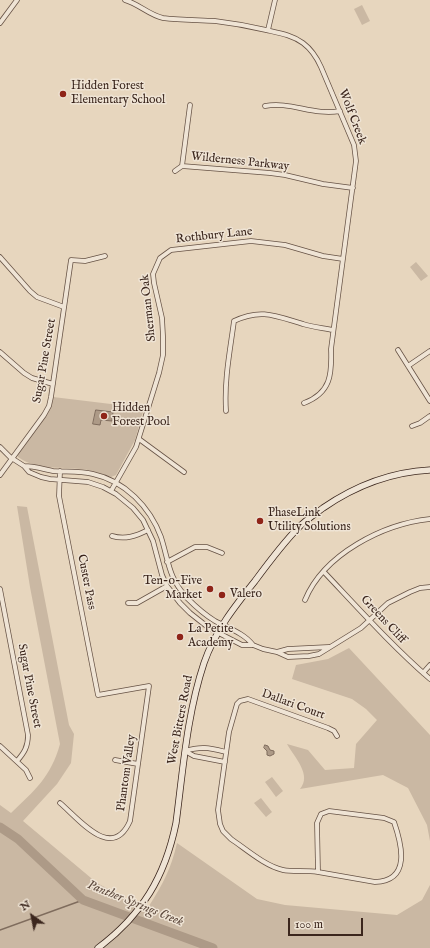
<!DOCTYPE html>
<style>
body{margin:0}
#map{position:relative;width:430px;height:948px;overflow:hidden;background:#e7d6be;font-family:"IM FELL English",serif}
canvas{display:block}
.north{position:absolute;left:12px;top:896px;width:40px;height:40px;-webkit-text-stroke:3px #efe4d5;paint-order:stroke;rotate:327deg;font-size:11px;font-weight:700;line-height:16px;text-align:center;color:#3b261d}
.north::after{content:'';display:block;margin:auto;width:14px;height:18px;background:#3b261d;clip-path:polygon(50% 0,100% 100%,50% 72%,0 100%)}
.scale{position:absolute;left:288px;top:918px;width:75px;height:18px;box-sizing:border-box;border:2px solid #3b261d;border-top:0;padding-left:5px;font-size:12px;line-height:14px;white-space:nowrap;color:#3b261d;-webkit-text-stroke:3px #efe4d5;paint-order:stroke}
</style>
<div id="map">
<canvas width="430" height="948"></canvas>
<div class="north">N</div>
<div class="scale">100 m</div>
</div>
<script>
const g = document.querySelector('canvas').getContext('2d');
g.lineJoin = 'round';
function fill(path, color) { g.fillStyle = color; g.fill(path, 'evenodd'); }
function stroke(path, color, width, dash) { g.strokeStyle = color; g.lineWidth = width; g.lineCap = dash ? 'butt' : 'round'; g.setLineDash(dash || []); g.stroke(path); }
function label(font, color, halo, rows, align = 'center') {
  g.font = font + ' "IM FELL English",serif'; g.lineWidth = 3; g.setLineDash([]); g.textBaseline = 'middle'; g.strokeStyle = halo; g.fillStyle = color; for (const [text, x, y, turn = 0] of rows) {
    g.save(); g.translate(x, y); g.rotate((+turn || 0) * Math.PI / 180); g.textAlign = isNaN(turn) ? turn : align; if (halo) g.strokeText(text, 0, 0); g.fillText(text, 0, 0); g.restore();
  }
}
fill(new Path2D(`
 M 362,5 L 370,21 L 362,25 L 354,9 Z
 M 416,262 L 428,276 L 421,281 L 410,267 Z
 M 53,397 L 144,408 L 135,440 L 116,475 L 111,477 C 102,474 92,470 81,469 C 61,467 36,470 18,457 L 18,454 Z
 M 17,506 L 27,507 L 69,725 L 74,734 L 71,763 L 57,784 L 23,821 L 97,883 L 131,901 L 149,906 C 163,884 171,869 177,843 L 257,899 L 285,905 L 397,915 L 422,900 L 430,885 L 430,948 L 0,948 L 0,805 L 11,813 C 34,791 51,777 60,744 L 30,587 Z
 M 349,648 L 430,735 L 430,841 L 427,825 L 408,788 L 383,775 L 300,789 C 312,775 295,758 287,744 L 308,750 L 325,770 L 354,768 L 356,744 L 377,720 L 366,709 L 352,699 L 292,679 L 296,665 L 328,659 Z
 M 272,777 L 283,791 L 276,797 L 265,782 Z
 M 261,798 L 272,812 L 266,817 L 254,803 Z`), '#cab8a3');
const water = new Path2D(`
 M 96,410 L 113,412 L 112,421 L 101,420 L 100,425 L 93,424 Z
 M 265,745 L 268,746 L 270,750 L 274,751 L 274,754 L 270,756 L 267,755 L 267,751 L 264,748 Z`);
fill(water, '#ad9a87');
stroke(water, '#7f6c5d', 1);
stroke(new Path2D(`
 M 0,930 L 83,900`), '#7f6c5d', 1.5);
stroke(new Path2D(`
 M 0,827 L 18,839 L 83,900 L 213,948`), '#ad9a87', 9);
const minor = new Path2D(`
 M 125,0 C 139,4 149,15 163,18 C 180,20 198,20 215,21 C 232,23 249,26 266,30 C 279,33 292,35 303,43 C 311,49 317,58 321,67 L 354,145 L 356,161 L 331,349 C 332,374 331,393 304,403
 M 0,23 L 17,0
 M 268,30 L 275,0
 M 265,106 C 290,101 314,116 340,111
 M 182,166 L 190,105
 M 175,171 L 182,166 L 270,173 L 285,175 L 323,184 L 353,188
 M 0,257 L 30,291 L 37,297 L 64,307
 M 398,350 L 430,401
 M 0,352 L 24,373 L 32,378 L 53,384
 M 408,366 L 430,351
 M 226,411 C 224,380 230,351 234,321 C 261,308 276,316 303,324 C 312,327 323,328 333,330
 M 412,426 L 420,423 L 430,416
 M 139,439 L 184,472
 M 0,447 L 10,457 L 24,466 L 29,472 L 41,477 L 50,479 L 88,482 L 103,487 L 116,494 L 133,508 L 143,520 L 153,541 L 162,575 L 167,586 L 180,603 L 190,613 L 209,628 L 242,645 L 253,645 L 263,649 L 277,652 L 288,657 L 309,656 L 319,654 L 361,628 L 388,603 L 410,592 L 420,588 L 430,587
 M 24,466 C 34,466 43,469 53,471 C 66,472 80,471 93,474 C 125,481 150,507 161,537 C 169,562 168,577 187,598 C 195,606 205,615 215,621 C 228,628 244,633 253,645
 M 0,475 L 44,415 L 49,406 L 51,397 L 71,260 L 85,261 L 105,256
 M 111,491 L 136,447 L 159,373 L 163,355 L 163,336 L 162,318 L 154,283 L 153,274 L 160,258 L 171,250 L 251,241 L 285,245 L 323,256 L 343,259
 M 112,536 C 125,540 136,536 148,530
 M 167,562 L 195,547 L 207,547 L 222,553
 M 324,572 C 359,609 392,646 430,679
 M 0,589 L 28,735 C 28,747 24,753 17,761
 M 305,600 C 324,554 383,524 430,519
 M 128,603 L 137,603 L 167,586
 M 277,652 L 288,649 L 329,647
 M 423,673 L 430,665
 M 0,746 L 26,770 L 30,778
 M 115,760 L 138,764
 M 225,762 L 194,756 L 185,751 C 202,746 209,748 226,752
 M 60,803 C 79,819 112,862 130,821 L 149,686 L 98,695 L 59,496 L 60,471
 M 329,811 L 384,818 L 394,822 C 402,845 411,881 375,882 L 318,872 L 317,823 L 321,814 Z
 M 318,872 C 307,870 292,872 283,870 C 265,866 246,849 231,839 L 223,831 L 220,824 L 218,810 L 229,732 L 237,704 L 240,701 L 248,699 L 328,728 L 334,731 L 337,736`);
const secondary = new Path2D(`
 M 98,948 C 142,915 165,877 176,823 C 183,770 187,714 204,663 C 215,631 235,606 255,581 C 269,562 283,543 299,527 C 306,520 315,514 323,508 C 355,486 391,472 430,470`);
stroke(minor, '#665245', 5.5);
stroke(secondary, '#3b261d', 7);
stroke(minor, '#efe4d5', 4);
stroke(secondary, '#efe4d5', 5.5);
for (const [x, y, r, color] of [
 [63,94,4,"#8f2418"],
 [104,416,4,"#8f2418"],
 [260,521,4,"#8f2418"],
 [210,589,4,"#8f2418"],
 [222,595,4,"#8f2418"],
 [180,637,4,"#8f2418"]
]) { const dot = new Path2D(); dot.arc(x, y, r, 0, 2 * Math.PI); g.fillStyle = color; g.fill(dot); stroke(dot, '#efe4d5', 1.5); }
label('12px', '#3b261d', '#efe4d5', [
 ["Hidden Forest",71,87],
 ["Elementary School",71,101],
 ["Hidden",112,409],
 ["Forest Pool",112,423],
 ["PhaseLink",268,514],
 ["Utility Solutions",268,528],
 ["Ten-o-Five",202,582,"right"],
 ["Market",202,596,"right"],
 ["Valero",230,595],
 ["La Petite",188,630],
 ["Academy",188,644]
], 'left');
label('12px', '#3b261d', '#efe4d5', [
 ["Wolf Creek",352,117,69],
 ["Wilderness Parkway",240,162,6],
 ["Rothbury Lane",214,236,-6],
 ["Sherman Oak",149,308,-96],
 ["Sugar Pine Street",45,361,-80],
 ["Custer Pass",86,582,79],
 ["Greens Cliff",383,620,47],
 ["Sugar Pine Street",29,686,79],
 ["Dallari Court",293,705,20],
 ["West Bitters Road",181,720,-79],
 ["Phantom Valley",127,773,-82]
]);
label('italic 13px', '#5d493d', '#efe4d5', [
 ["Panther Springs Creek",135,904,22]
]);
</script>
